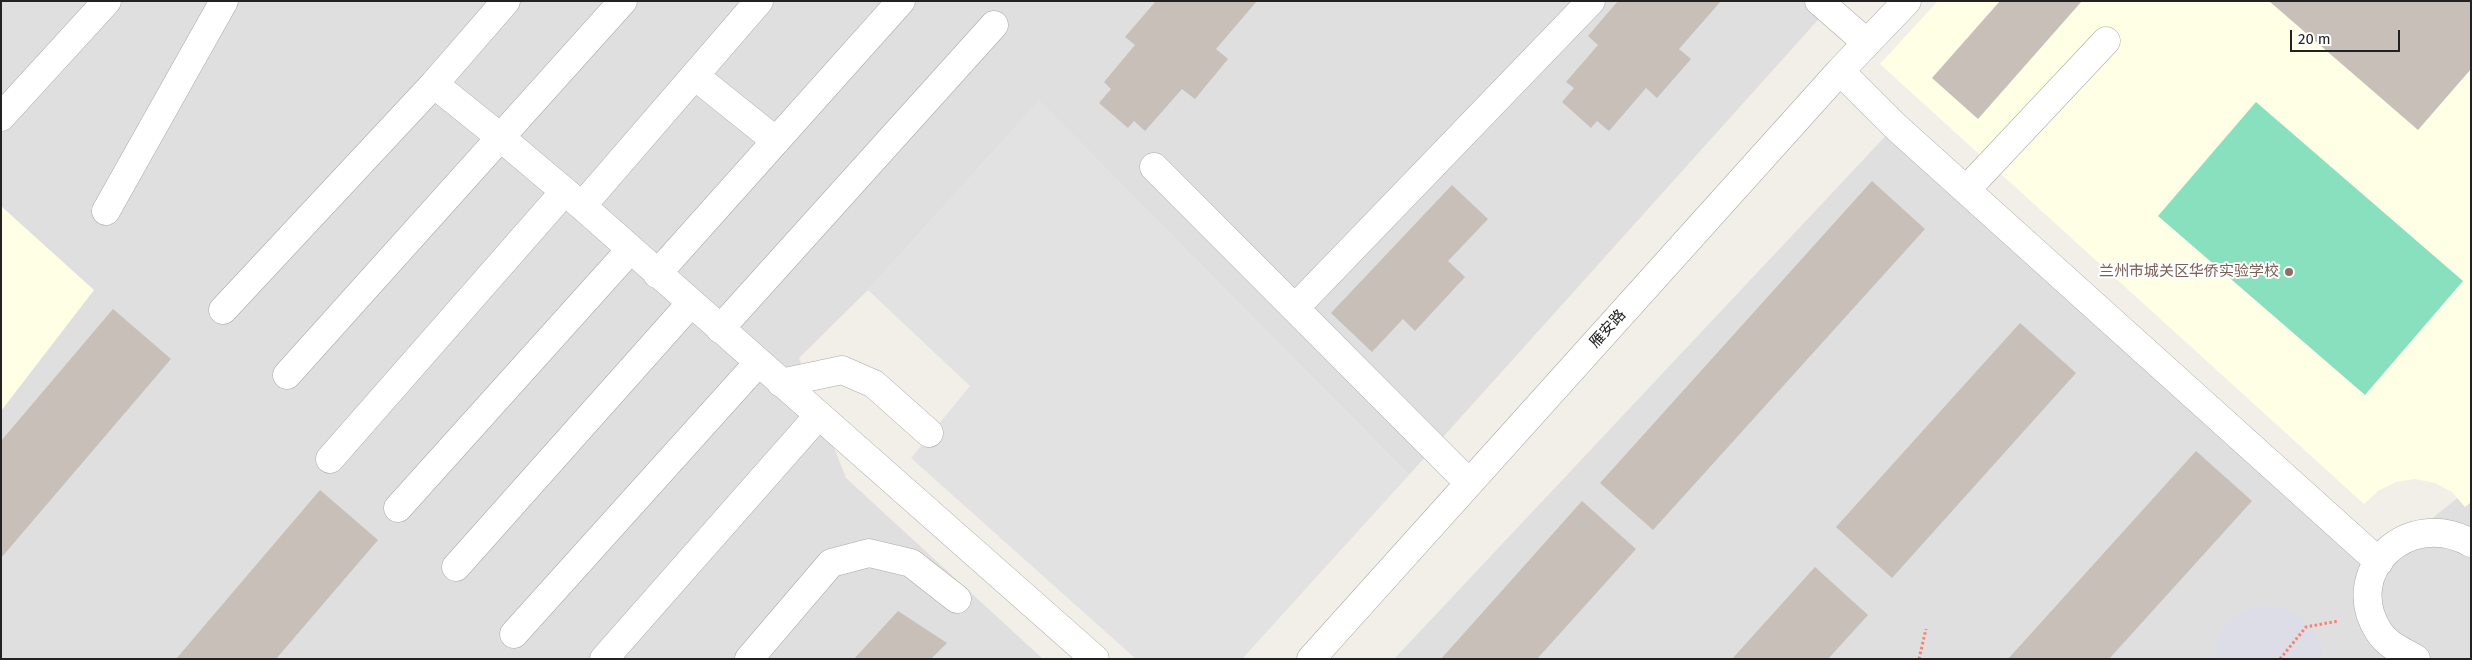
<!DOCTYPE html>
<meta charset="utf-8">
<style>
body{margin:0}
#map{position:relative;width:2472px;height:660px;overflow:hidden;background:#f2efe9;font-family:"Fira Sans",sans-serif}
canvas{display:block}
.frame{position:absolute;inset:0;border:2px solid #222;pointer-events:none}
.scale{position:absolute;left:2290px;top:30px;width:110px;height:22px;box-sizing:border-box;border:2px solid #222;border-top:0;padding-left:6px;font-size:15px;line-height:18px;white-space:nowrap;color:#222;-webkit-text-stroke:4px #fff;paint-order:stroke}
</style>
<div id="map">
<canvas width="2472" height="660"></canvas>
<div class="frame"></div>
<div class="scale">20 m</div>
</div>
<script>
const g = document.querySelector('canvas').getContext('2d');
g.lineJoin = 'round';
function fill(path, color) { g.fillStyle = color; g.fill(path, 'evenodd'); }
function stroke(path, color, width, dash) { g.strokeStyle = color; g.lineWidth = width; g.lineCap = dash ? 'butt' : 'round'; g.setLineDash(dash || []); g.stroke(path); }
function label(font, color, halo, rows, align = 'center') {
  g.font = font + ' "Fira Sans","Noto Sans SC",sans-serif'; g.lineWidth = 4; g.setLineDash([]); g.textBaseline = 'middle'; g.strokeStyle = halo; g.fillStyle = color; for (const [text, x, y, turn = 0] of rows) {
    g.save(); g.translate(x, y); g.rotate((+turn || 0) * Math.PI / 180); g.textAlign = isNaN(turn) ? turn : align; if (halo) g.strokeText(text, 0, 0); g.fillText(text, 0, 0); g.restore();
  }
}
fill(new Path2D(`
 M 1,1 L 1835,1 L 1409,475 L 1039,101 L 868,290 L 799,358 L 846,478 L 1043,659 L 1,659 Z
 M 1895,126 L 2379,561 L 2471,487 L 2471,659 L 1394,659 Z`), '#e0dfdf');
fill(new Path2D(`
 M 1938,1 L 2471,1 L 2471,502 L 2465,507 L 2452,492 L 2435,483 L 2415,479 L 2396,482 L 2378,491 L 2364,504 L 1880,64 Z
 M 1,206 L 94,290 L 1,411 Z`), '#ffffe5');
fill(new Path2D(`
 M 2256,102 L 2463,281 L 2365,395 L 2158,216 Z`), '#88e0be');
fill(new Path2D(`
 M 1039,100 L 1409,475 L 1242,659 L 1136,659 L 911,458 L 970,386 L 868,290 Z`), '#e2e2e2');
fill(new Path2D(`
 M 2265,606 L 2283,608 L 2299,615 L 2311,626 L 2320,643 L 2323,659 L 2214,659 L 2215,648 L 2221,632 L 2232,619 L 2248,609 Z`), '#dddde8');
fill(new Path2D(`
 M 1156,1 L 1257,1 L 1216,49 L 1228,59 L 1195,99 L 1182,89 L 1145,131 L 1134,121 L 1128,128 L 1099,103 L 1111,89 L 1104,82 L 1135,45 L 1125,37 Z
 M 1618,1 L 1721,1 L 1679,49 L 1691,59 L 1657,98 L 1646,88 L 1609,131 L 1597,121 L 1591,128 L 1562,102 L 1574,88 L 1566,82 L 1598,45 L 1588,36 Z
 M 2000,1 L 2082,1 L 1978,119 L 1932,78 Z
 M 2269,1 L 2471,1 L 2471,69 L 2418,130 Z
 M 1872,181 L 1925,229 L 1653,530 L 1600,483 Z
 M 1452,185 L 1488,219 L 1448,261 L 1465,277 L 1415,331 L 1403,319 L 1372,352 L 1331,313 Z
 M 113,309 L 171,359 L 1,558 L 1,441 Z
 M 2020,323 L 2076,373 L 1892,578 L 1836,527 Z
 M 2196,451 L 2252,501 L 2109,659 L 2008,659 Z
 M 320,490 L 378,540 L 276,659 L 176,659 Z
 M 1582,501 L 1636,549 L 1537,659 L 1441,659 Z
 M 1815,567 L 1868,615 L 1828,659 L 1732,659 Z
 M 898,611 L 947,643 L 931,659 L 854,659 Z`), '#c7bfb8');
const minor = new Path2D(`
 M 1819,1 L 1867,43
 M 1840,71 L 1895,126 L 2379,562
 M 695,76 L 776,141
 M 434,84 L 500,137 L 582,206 L 1095,659
 M 1,117 L 107,1
 M 1154,167 L 1469,483
 M 1966,190 L 2106,41
 M 582,206 L 759,1
 M 106,211 L 224,1
 M 657,274 L 901,1
 M 1295,308 L 1591,1
 M 223,310 L 434,84 L 506,1
 M 720,329 L 994,25
 M 287,375 L 623,1
 M 781,383 L 842,370 L 874,384 L 929,433
 M 330,459 L 564,192
 M 398,508 L 630,250
 M 456,567 L 691,303
 M 514,634 L 758,363
 M 604,659 L 818,416
 M 749,659 L 831,563 L 869,553 L 911,563 L 957,599
 M 1311,659 L 1840,71 L 1907,1
 M 2416,659 C 2403,651 2388,646 2379,632 C 2340,572 2408,507 2471,543`);
stroke(minor, '#a9a9a9', 29);
stroke(new Path2D(`
 M 1919,659 L 1926,629
 M 2280,659 L 2306,627 L 2338,621`), '#fa8072', 3, [2.5, 2.5]);
stroke(minor, '#fff', 28);
for (const [x, y, r, color] of [
 [2289,272,5,"#8d6e63"]
]) { const dot = new Path2D(); dot.arc(x, y, r, 0, 2 * Math.PI); g.fillStyle = color; g.fill(dot); stroke(dot, '#fff', 2); }
label('15px', '#785e54', '#fff', [
 ["兰州市城关区华侨实验学校",2279,272]
], 'right');
label('15px', '#222', '#fff', [
 ["雁安路",1608,329,-48]
]);
</script>
